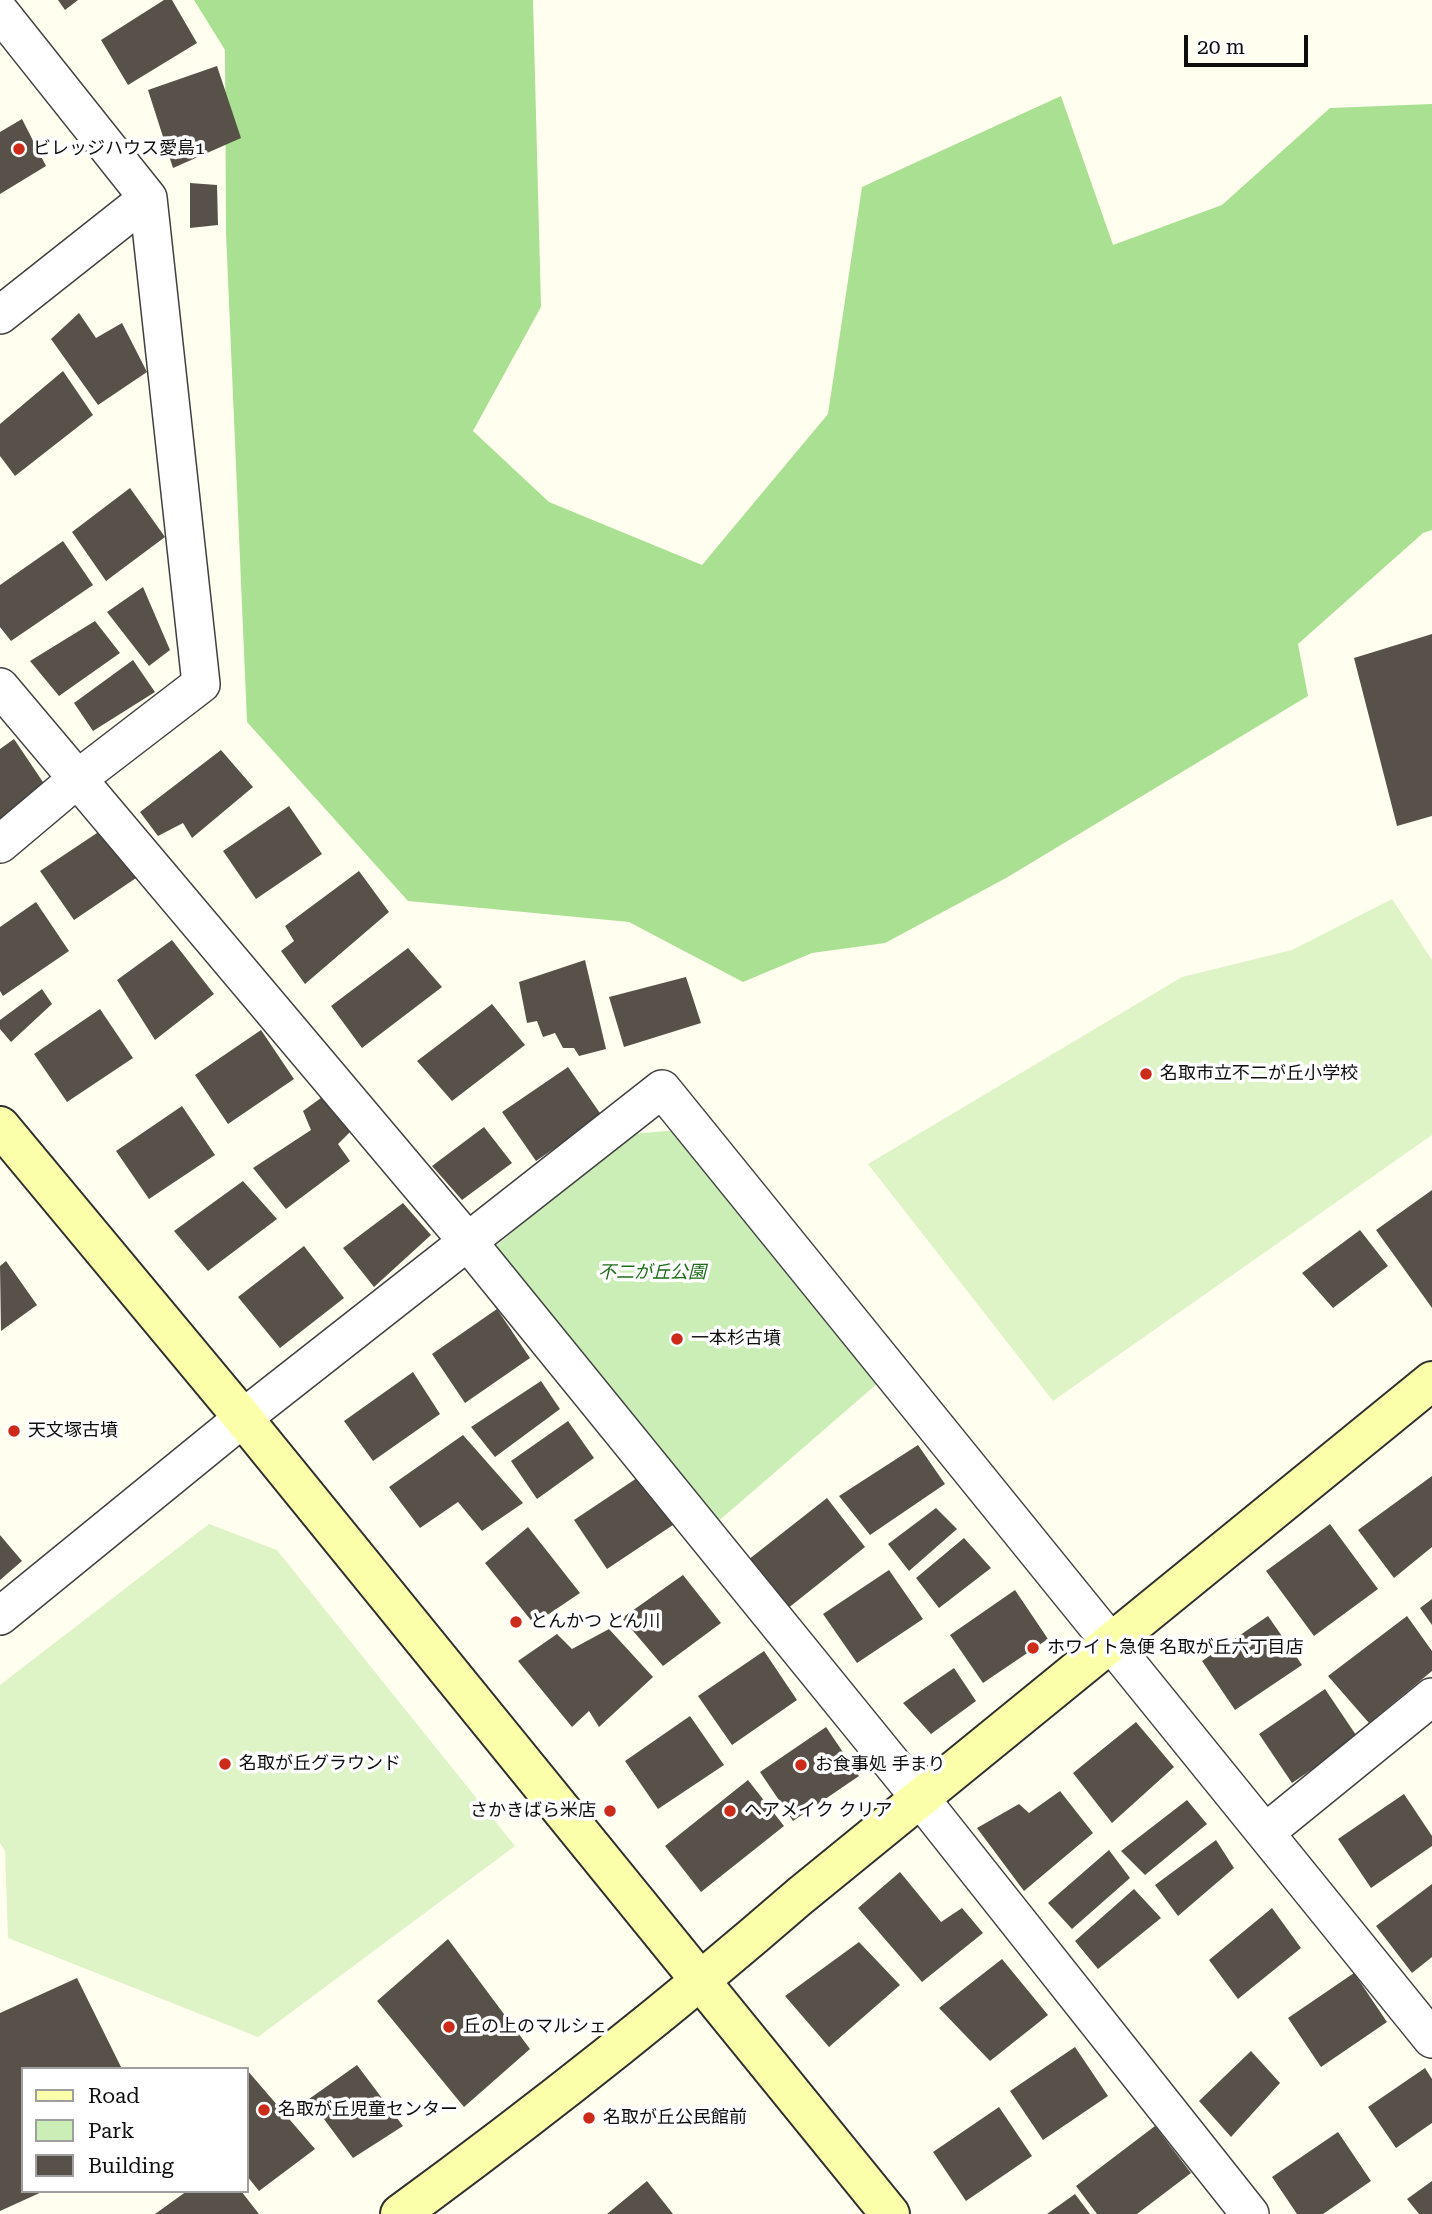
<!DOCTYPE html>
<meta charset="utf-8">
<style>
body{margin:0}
#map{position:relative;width:1432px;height:2214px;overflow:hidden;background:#fffeef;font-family:"Roboto Serif",serif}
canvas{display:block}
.legend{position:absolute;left:21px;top:2067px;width:228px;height:126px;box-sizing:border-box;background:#fff;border:2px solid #9f9f9f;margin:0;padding:9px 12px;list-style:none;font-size:21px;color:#0e0e0e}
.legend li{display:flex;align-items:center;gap:14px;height:35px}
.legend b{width:35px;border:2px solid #9f9f9f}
.scale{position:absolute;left:1184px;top:35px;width:124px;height:32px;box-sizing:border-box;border:4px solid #0e0e0e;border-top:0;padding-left:9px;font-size:21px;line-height:24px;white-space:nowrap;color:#0e0e0e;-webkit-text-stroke:5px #fff;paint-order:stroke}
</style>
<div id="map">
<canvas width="1432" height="2214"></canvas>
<ul class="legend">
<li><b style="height:9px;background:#fcffaa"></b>Road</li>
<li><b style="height:19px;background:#caeeb5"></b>Park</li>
<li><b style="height:19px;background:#585149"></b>Building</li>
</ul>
<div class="scale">20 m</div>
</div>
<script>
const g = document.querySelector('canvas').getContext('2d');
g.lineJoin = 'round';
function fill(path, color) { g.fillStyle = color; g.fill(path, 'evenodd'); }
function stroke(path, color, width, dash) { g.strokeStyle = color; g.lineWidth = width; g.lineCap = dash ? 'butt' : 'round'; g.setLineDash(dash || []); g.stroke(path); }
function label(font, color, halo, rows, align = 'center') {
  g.font = font + ' "Roboto Serif","Noto Sans JP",serif'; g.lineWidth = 7; g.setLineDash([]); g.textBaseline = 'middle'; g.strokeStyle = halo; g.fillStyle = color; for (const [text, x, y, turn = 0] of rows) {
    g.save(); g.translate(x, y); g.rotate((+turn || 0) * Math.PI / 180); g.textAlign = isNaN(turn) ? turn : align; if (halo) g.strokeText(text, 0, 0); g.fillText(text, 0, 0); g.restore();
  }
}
fill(new Path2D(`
 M 679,1130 L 878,1383 L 714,1525 L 505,1267 L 497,1245 L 631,1134 Z`), '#caeeb5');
fill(new Path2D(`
 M 194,0 L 533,0 L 541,307 L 473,431 L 549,502 L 702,565 L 828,414 L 862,187 L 1061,96 L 1113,245 L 1222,205 L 1330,108 L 1432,104 L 1432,530 L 1423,533 L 1298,644 L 1308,696 L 1006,878 L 885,943 L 812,953 L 743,982 L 629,922 L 408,901 L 247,722 L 226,233 L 225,50 Z`), '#a9e092');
fill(new Path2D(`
 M 1392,899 L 1432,960 L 1432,1135 L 1053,1401 L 868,1164 L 1182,977 L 1292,950 Z
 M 209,1524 L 277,1550 L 515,1846 L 258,2037 L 8,1938 L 5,1851 L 0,1843 L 0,1685 Z`), '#def4c7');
fill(new Path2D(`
 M 58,0 L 78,0 L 65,10 Z
 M 164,0 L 172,0 L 197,43 L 128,85 L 101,40 Z
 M 217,66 L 241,138 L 173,168 L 148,90 Z
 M 22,119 L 46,166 L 0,194 L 0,132 Z
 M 190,183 L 217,185 L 218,225 L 190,228 Z
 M 79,313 L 96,338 L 122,323 L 147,372 L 98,405 L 51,339 Z
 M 63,371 L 93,415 L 15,476 L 0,456 L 0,424 Z
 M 130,488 L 165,537 L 106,581 L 72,532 Z
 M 63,541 L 93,585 L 11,641 L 0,627 L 0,585 Z
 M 143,587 L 170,650 L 149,666 L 107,612 Z
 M 95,621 L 120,653 L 59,696 L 30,661 Z
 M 1432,634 L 1432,816 L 1397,826 L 1354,658 Z
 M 133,660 L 155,692 L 93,731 L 74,703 Z
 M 14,739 L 47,788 L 0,821 L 0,749 Z
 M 221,750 L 253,787 L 192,838 L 183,823 L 158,836 L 140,812 Z
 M 289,806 L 322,854 L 256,899 L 223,851 Z
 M 106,827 L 139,876 L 74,920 L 40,871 Z
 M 359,871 L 389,912 L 305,984 L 281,951 L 294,941 L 285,926 Z
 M 36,902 L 69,951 L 3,996 L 0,991 L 0,927 Z
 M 172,940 L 214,994 L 155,1040 L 117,980 Z
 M 408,948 L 442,987 L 362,1048 L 331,1006 Z
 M 585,960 L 606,1049 L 579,1056 L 574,1048 L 563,1048 L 555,1033 L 543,1037 L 537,1021 L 527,1023 L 519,982 Z
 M 686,977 L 701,1023 L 624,1047 L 609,997 Z
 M 42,989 L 52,1004 L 11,1042 L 0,1029 L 0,1020 Z
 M 492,1004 L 525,1045 L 452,1101 L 417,1061 Z
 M 100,1009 L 133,1058 L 67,1102 L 34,1054 Z
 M 261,1030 L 294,1079 L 228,1124 L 195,1075 Z
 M 568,1067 L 602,1116 L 536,1161 L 502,1112 Z
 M 325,1095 L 353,1129 L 338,1144 L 350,1161 L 286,1209 L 253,1168 L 311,1130 L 303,1111 Z
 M 182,1106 L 215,1155 L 149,1199 L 116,1151 Z
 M 484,1127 L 512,1163 L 462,1200 L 432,1166 Z
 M 243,1181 L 277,1219 L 208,1271 L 174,1231 Z
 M 1432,1190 L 1432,1308 L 1376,1230 Z
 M 403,1203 L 431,1235 L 374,1287 L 343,1248 Z
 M 1360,1230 L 1388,1266 L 1333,1308 L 1302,1273 Z
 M 304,1246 L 344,1298 L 280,1348 L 238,1297 Z
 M 6,1261 L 37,1305 L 1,1331 L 0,1266 Z
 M 497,1309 L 530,1358 L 465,1403 L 432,1354 Z
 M 413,1372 L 440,1414 L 373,1461 L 344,1421 Z
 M 541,1381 L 560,1409 L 495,1457 L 471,1427 Z
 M 568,1421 L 594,1458 L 537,1499 L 511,1461 Z
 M 463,1435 L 523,1503 L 482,1531 L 458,1502 L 420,1528 L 389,1487 Z
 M 918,1445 L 945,1484 L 870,1535 L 839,1496 Z
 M 640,1476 L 673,1525 L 607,1569 L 574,1520 Z
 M 1432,1476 L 1432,1547 L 1394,1578 L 1358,1530 Z
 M 827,1498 L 865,1547 L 787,1609 L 748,1560 Z
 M 936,1508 L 957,1529 L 909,1571 L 888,1544 Z
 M 1330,1524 L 1378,1589 L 1314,1636 L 1266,1571 Z
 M 528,1527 L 580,1593 L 534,1624 L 485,1563 Z
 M 0,1535 L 22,1561 L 0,1580 Z
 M 964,1538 L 991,1568 L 939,1608 L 916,1578 Z
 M 889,1570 L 923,1619 L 857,1663 L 823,1614 Z
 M 683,1575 L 721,1623 L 663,1666 L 622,1618 Z
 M 1015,1590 L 1048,1639 L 983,1683 L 950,1635 Z
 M 1432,1599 L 1432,1625 L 1420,1608 Z
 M 1268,1616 L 1302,1665 L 1235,1710 L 1202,1661 Z
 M 1407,1616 L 1432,1651 L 1432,1671 L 1369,1723 L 1328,1676 Z
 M 609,1629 L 653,1677 L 599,1727 L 589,1711 L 572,1727 L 518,1661 L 557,1634 L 572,1649 Z
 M 764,1651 L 797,1700 L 732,1745 L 698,1696 Z
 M 954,1668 L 976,1701 L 931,1734 L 903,1703 Z
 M 1325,1689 L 1358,1738 L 1292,1783 L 1259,1734 Z
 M 690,1716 L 724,1765 L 658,1809 L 625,1761 Z
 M 1136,1722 L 1174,1767 L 1112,1823 L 1073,1773 Z
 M 826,1727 L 859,1776 L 793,1821 L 760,1772 Z
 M 748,1780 L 784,1826 L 701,1892 L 665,1846 Z
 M 1060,1791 L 1093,1833 L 1024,1891 L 977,1828 L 1019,1804 L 1029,1813 Z
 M 1404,1794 L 1432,1836 L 1432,1846 L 1371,1888 L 1338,1839 Z
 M 1187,1800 L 1207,1824 L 1145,1875 L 1121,1851 Z
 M 1216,1840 L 1234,1868 L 1178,1916 L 1155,1885 Z
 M 1109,1850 L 1130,1878 L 1072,1929 L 1048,1903 Z
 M 900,1872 L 941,1922 L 962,1908 L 983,1933 L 922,1982 L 858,1908 Z
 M 1432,1884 L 1432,1957 L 1412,1973 L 1376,1926 Z
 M 1134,1889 L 1161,1918 L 1098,1969 L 1075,1941 Z
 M 1272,1908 L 1301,1948 L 1238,1999 L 1209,1960 Z
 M 448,1939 L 530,2049 L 464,2107 L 377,2001 Z
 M 859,1942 L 900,1985 L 829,2047 L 785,1996 Z
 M 1002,1959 L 1048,2015 L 990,2061 L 939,2008 Z
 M 1354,1973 L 1387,2022 L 1321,2067 L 1288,2018 Z
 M 77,1978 L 122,2069 L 23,2069 L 23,2191 L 44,2191 L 0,2211 L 0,2013 Z
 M 1075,2047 L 1108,2096 L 1043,2140 L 1010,2091 Z
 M 1251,2051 L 1280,2083 L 1231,2137 L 1199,2101 Z
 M 357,2065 L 403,2126 L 353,2158 L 309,2099 Z
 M 1425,2068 L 1432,2079 L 1432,2123 L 1396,2148 L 1368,2107 Z
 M 247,2070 L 315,2149 L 259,2191 L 247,2176 Z
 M 999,2107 L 1032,2156 L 966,2201 L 933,2152 Z
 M 1155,2126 L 1191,2173 L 1137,2214 L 1097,2214 L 1076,2186 Z
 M 1338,2132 L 1371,2181 L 1323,2214 L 1297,2214 L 1272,2177 Z
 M 647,2181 L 673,2214 L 607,2214 Z
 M 1432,2181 L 1432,2214 L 1419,2214 L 1407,2199 Z
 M 187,2191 L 241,2191 L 259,2214 L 155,2214 Z
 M 1075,2194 L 1090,2214 L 1047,2214 Z`), '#585149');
const street = new Path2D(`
 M 0,12 L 148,198 L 201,684 L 76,780 L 0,844
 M 0,315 L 148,198
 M 0,687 L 468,1242 L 920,1798 L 1250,2214
 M 0,1616 L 243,1418 L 662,1089 L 1432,2039
 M 1266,1832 L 1432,1697`);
const secondary = new Path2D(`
 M 0,1126 L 243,1418 L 890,2214
 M 400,2214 C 538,2113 671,2008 800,1896 L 1432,1381`);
stroke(street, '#414141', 40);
stroke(secondary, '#303030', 42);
stroke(street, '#fff', 37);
stroke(secondary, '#fcffaa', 38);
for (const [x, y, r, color] of [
 [19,149,7,"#cc2b19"],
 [1146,1074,7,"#cc2b19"],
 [677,1339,7,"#cc2b19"],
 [14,1431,7,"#cc2b19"],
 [516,1622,7,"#cc2b19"],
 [1033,1648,7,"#cc2b19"],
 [225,1764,7,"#cc2b19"],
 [801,1765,7,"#cc2b19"],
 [610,1811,7,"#cc2b19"],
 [730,1811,7,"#cc2b19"],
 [449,2027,7,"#cc2b19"],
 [264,2110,7,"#cc2b19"],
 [589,2118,7,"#cc2b19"]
]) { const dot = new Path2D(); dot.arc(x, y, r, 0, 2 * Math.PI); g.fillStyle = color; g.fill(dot); stroke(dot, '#fff', 2.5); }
label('18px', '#0e0e0e', '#fff', [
 ["ビレッジハウス愛島1",33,149],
 ["名取市立不二が丘小学校",1160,1074],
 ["一本杉古墳",691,1339],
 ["天文塚古墳",28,1431],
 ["とんかつ とん川",530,1622],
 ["ホワイト急便 名取が丘六丁目店",1047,1648],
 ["名取が丘グラウンド",239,1764],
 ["お食事処 手まり",815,1765],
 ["さかきばら米店",596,1811,"right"],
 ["ヘアメイク クリア",744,1811],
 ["丘の上のマルシェ",463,2027],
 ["名取が丘児童センター",278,2110],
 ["名取が丘公民館前",603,2118]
], 'left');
label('italic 18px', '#1d6c18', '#fff', [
 ["不二が丘公園",652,1273]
]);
</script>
